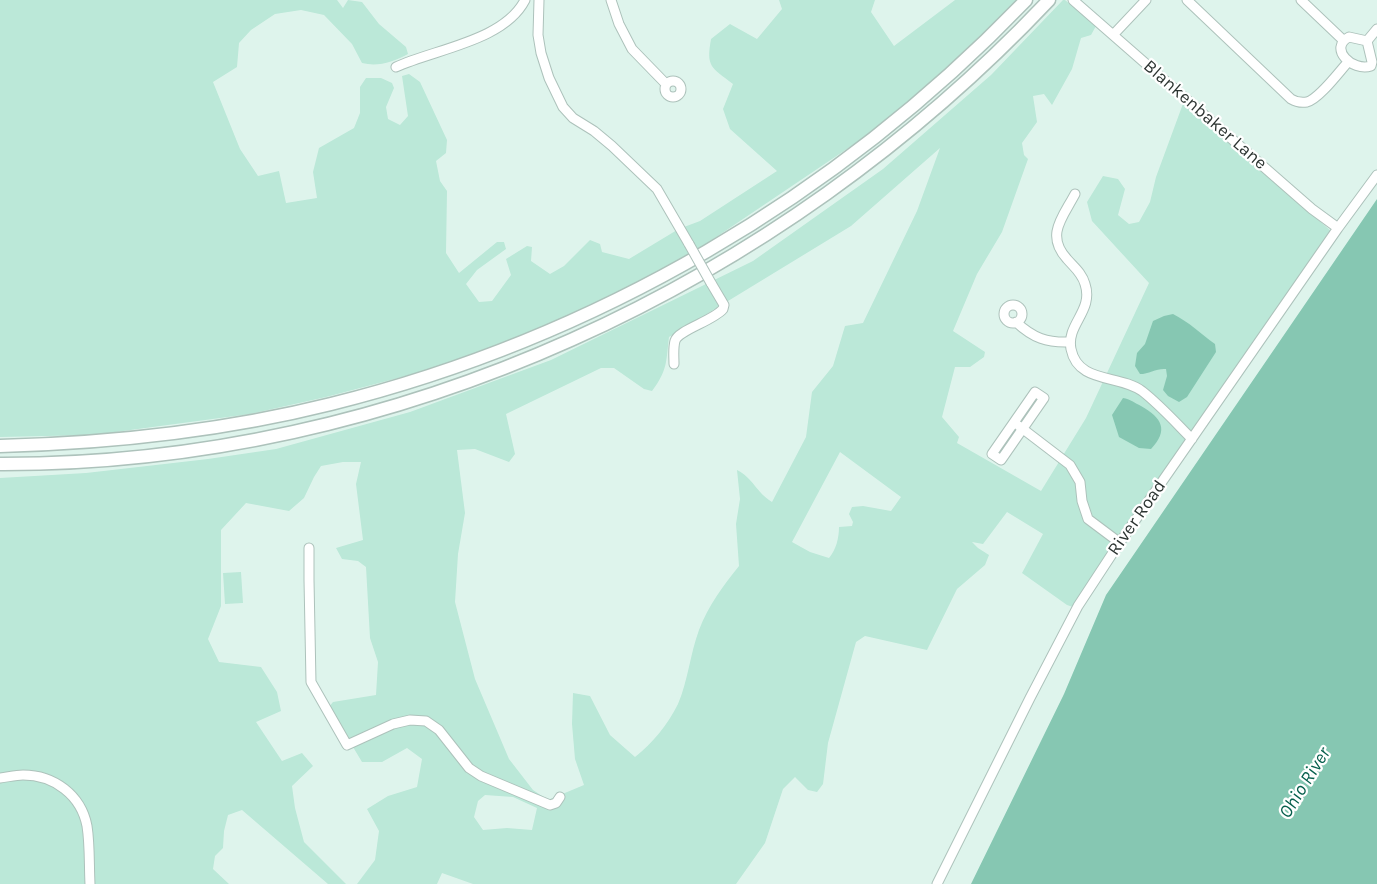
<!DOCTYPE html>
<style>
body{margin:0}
canvas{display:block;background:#def4ec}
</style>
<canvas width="1377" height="884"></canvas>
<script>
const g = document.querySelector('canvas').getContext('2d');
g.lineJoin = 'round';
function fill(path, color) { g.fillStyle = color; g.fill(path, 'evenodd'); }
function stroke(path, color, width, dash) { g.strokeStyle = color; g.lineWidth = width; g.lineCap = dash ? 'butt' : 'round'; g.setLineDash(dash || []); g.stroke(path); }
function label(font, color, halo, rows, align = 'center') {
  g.font = font + ' Karla,sans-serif'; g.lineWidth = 4.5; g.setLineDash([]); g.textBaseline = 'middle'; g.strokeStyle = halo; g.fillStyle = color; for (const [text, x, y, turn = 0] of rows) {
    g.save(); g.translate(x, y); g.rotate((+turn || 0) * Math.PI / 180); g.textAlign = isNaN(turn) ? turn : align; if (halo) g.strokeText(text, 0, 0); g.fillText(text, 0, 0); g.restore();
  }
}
fill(new Path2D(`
 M 0,0 L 337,0 L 343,8 L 348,0 L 362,2 L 379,24 L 406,47 L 408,54 C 393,62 378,67 362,63 L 352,44 L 324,15 L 301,10 L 275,14 L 251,30 L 239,43 L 237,67 L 213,82 L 240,149 L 258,176 L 279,171 L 286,203 L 317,198 L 313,172 L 319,148 L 354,128 L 360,113 L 360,87 L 366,78 L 381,78 L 392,83 L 394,88 L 386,107 L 388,119 L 400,125 L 408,116 L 402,76 L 409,74 L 420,82 L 447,140 L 446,153 L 436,161 L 440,181 L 447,191 L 446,253 L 459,273 L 497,242 L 504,242 L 506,249 L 477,270 L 466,284 L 479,302 L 492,301 L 511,275 L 506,259 L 527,246 L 532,247 L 531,261 L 550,274 L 564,266 L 590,240 L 600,244 L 602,252 L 629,259 L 677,230 L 692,255 L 564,319 L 436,368 L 326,397 L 250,414 L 93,435 L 0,437 Z
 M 779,0 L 875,0 L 871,12 L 894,46 L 955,0 L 1018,0 L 934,81 L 878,128 L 697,250 L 684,227 L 700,221 L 777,171 L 730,129 L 723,109 L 733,84 C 711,67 706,67 711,39 L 730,24 L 757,39 L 782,9 Z
 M 1063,0 L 1065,0 L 1096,26 L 1091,35 L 1081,38 L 1072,69 L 1052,105 L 1044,94 L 1033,96 L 1037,122 L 1022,143 L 1024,155 L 1028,159 L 1002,232 L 977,274 L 953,331 L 985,352 L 984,357 L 970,367 L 955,367 L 942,417 L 959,437 L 957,443 L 1041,491 L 1086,418 L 1149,283 L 1092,221 L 1087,202 L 1103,176 L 1118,179 L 1125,189 L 1118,215 L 1129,224 L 1139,222 L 1150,202 L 1156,177 L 1184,101 L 1332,232 L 1073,607 L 1067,605 L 1022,573 L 1043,534 L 1007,512 L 983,544 L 972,542 L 978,548 L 989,555 L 985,565 L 957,589 L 927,650 L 865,636 L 856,642 L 828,743 L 823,784 L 817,792 L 808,790 L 795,777 L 783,789 L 765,843 L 736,884 L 473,884 L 442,873 L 437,884 L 357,884 L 375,860 L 379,831 L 367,809 L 388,796 L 417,787 L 422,759 L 407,748 L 382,762 L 362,762 L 329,707 L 333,702 L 376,695 L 378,662 L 370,638 L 366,567 L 358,561 L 342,559 L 336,548 L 363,540 L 356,484 L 361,462 L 343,462 L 321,466 L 314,477 L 304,498 L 289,511 L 246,503 L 221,530 L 221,606 L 208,639 L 219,662 L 261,667 L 277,692 L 281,711 L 256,722 L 282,761 L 302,753 L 313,766 L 292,786 L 295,808 L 304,842 L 346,884 L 328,884 L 242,810 L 228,815 L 224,831 L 223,848 L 215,856 L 213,869 L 229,884 L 0,884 L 0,478 L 86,473 L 208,459 L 276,449 L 410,412 L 551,360 L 753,261 L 883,169 L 991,75 ZM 940,148 L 917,211 L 863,323 L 845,326 L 833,366 L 812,392 L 806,437 L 772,502 C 756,492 753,478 737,470 L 740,499 L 736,524 L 739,566 C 723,586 708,606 699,630 C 690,654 688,681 678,704 C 668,724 652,744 635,757 L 610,735 L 590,696 L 573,693 L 572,724 L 575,759 L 584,785 L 548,800 L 533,790 L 509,759 L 475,679 L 455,602 L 458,554 L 465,513 L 457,450 L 475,449 L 509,462 L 515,454 L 506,414 L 601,368 L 614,368 L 644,389 L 652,391 C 668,370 666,361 669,337 L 851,226 ZM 840,452 L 901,497 L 891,511 L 863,506 L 852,507 L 849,514 L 853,522 L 852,526 L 839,527 C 839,538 836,550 829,558 L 810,552 L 792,542 ZM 485,795 L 513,797 L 537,808 L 532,830 L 507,828 L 483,830 L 474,817 L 478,801 Z
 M 241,572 L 243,603 L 225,604 L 223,573 Z`), '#bbe8d8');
fill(new Path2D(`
 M 1377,199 L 1377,884 L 971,884 L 1064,694 L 1106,595 Z
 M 1173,314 C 1189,322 1201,334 1215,344 L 1216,352 L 1187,397 L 1179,402 L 1168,396 L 1163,390 L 1167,376 L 1166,369 C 1157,368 1149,374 1140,374 L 1135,366 L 1137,353 L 1145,344 L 1153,321 L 1164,316 Z
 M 1123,398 C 1130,399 1135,403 1141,406 C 1162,418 1169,430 1151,449 L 1139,448 L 1119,437 L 1112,415 Z`), '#86c7b2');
const minor = new Path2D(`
 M 539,0 L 538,35 L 541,53 L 549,78 L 563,107 L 573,118 L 594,131 L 612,146 L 657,189 L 689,244
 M 611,0 L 619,24 L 632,49 L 666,84
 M 1073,0 L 1312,209 L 1338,228
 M 1187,0 L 1291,99 C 1296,102 1301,103 1307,102 C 1319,99 1339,72 1348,62
 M 1301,0 L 1343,40
 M 1113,35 L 1146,0
 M 1349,37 L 1367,41 L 1372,62 L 1371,66 C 1352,72 1328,48 1349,37 Z
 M 1367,41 L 1377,29
 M 396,67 C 435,49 504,41 525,0
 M665 89a8 8 0 1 1 16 0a8 8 0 1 1-16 0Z
 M 1075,194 C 1063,217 1045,235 1067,259 C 1074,267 1082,273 1085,284 C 1094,311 1066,324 1071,349 C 1078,384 1119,374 1142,391 C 1160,405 1176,423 1192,439
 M1004 314a9 9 0 1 1 18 0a9 9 0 1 1-18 0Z
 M 1016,322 C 1033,338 1047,343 1070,342
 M 674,364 C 674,357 673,348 675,341 C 678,330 713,321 723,309 L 724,305 L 711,283
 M 1035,392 L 1044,398 L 1001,460 L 992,454 Z
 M 1019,426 L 1070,465 L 1080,482 L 1082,501 L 1088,519 L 1120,543
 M 309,548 L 309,580 L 311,682 L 347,745 L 393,724 L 410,720 L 426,721 L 439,730 L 469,768 L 481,776 L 550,805 L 556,803 L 560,797
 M 0,778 C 8,777 16,775 23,775 C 54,775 81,795 87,826 C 90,845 89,865 90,884
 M 937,884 L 1030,698 L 1078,606 L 1116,548 L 1338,228 L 1377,175`);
const highway = new Path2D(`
 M 0,446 C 112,443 223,431 331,404 C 596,338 837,197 1026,0
 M 0,464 C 396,465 779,286 1049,0`);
stroke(minor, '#adc2bb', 11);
stroke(highway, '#adc2bb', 15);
stroke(minor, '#fff', 9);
stroke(highway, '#fff', 12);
const minorBridge = new Path2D(`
 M 689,244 L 711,283`);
stroke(minorBridge, '#adc2bb', 11, []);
stroke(minorBridge, '#fff', 9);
label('18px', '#2d3532', '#fff', [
 ["Blankenbaker Lane",1205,115,41],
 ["River Road",1137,518,-55]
]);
label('italic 19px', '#065f4c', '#fff', [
 ["Ohio River",1305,783,-58]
]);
</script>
